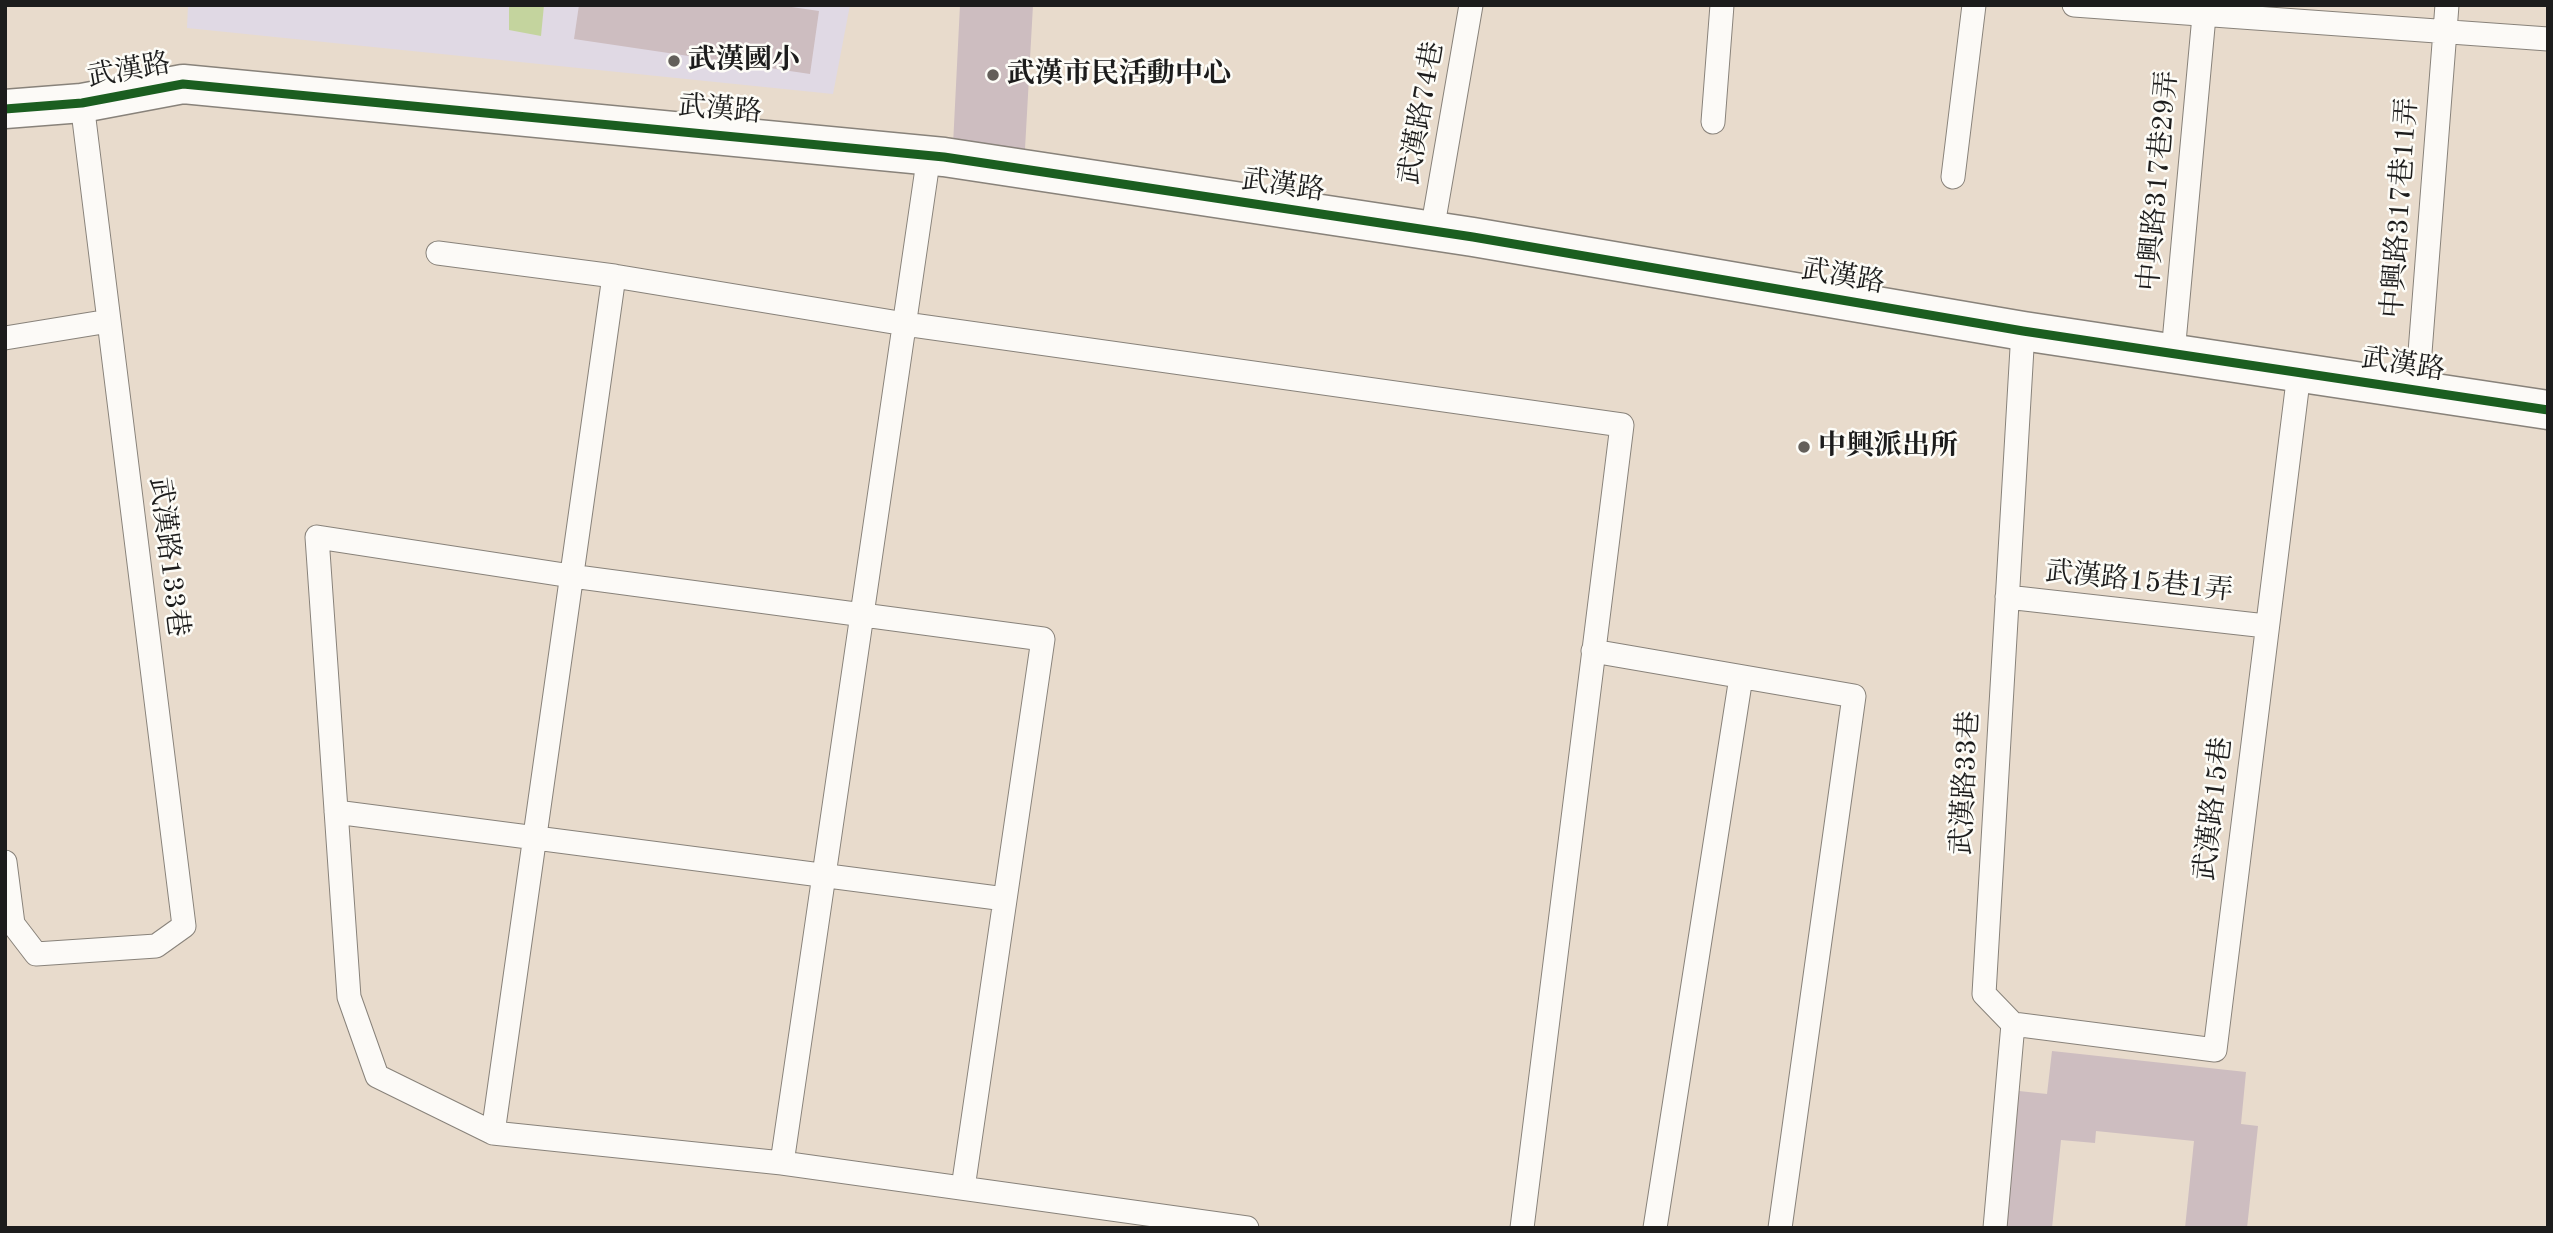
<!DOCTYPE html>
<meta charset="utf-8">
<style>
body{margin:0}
#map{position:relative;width:2553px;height:1233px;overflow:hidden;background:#e8dbcc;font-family:"Old Standard TT",serif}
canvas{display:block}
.frame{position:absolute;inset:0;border:7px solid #1c1c1c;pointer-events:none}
</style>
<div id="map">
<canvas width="2553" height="1233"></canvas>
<div class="frame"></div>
</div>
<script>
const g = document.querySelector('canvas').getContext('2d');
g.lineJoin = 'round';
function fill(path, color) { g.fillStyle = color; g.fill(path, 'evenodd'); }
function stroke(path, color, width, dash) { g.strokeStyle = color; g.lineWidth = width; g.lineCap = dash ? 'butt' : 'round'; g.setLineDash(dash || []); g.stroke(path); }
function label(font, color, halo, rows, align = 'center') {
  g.font = font + ' "Old Standard TT","Noto Serif TC",serif'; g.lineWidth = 5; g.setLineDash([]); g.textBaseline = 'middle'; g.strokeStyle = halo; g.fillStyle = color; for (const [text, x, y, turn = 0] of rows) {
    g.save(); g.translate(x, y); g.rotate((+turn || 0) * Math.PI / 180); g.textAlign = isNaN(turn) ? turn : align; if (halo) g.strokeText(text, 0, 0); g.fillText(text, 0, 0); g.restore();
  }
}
fill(new Path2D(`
 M 188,5 L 850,5 L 833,94 L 187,28 Z`), '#e0d9e4');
fill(new Path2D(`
 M 509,5 L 544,5 L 541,36 L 509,30 Z`), '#c4d49e');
fill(new Path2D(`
 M 579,5 L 778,5 L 819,11 L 810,74 L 574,39 Z
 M 960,5 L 1033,5 L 1025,149 L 953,145 Z
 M 2052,1051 L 2246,1072 L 2241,1124 L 2258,1126 L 2247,1228 L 2185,1228 L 2194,1141 L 2096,1131 L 2095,1143 L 2061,1140 L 2052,1228 L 2005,1228 L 2019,1091 L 2047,1094 Z`), '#cdbdc0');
const service = new Path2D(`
 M 2074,5 L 2548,39
 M 1713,122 L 1722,5
 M 1953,177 L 1974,5
 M 1432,231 L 1471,5
 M 438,253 L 614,276 L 905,324 L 1622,425 L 1522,1228
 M 614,276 L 493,1133 L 782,1163 L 929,155
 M 5,338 L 109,321
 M 2173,353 L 2205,5
 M 2417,391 L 2447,5
 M 2007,597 L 2266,626
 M 1593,651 L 1854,696 L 1780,1228
 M 336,812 L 1005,899
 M 5,862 L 13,924 L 36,954 L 156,946 L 184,926 L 82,103
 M 2013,1024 L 2215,1050 L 2299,373
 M 493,1133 L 377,1076 L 349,997 L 317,537 L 571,576 L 1043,639 L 963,1188
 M 782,1163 L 1247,1228
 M 1655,1228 L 1741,677
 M 1995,1228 L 2013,1024 L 1984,994 L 2023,331`);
const minor = new Path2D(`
 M 5,109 L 82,103 L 183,84 L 944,157 L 1473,237 L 2023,331 L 2548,410`);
stroke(service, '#88827a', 25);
stroke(minor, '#88827a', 41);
stroke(service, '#fcfaf7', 23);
stroke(minor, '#fcfaf7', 38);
stroke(new Path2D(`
 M 5,109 L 82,103 L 183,84 L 944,157 L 1473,237 L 2023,331 L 2548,410`), '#1b5e20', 9);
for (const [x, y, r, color] of [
 [674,61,7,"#635f5a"],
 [993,75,7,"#635f5a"],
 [1804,447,7,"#635f5a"]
]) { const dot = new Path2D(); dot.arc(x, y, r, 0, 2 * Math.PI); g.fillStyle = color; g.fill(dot); stroke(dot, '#fdfcf7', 2.5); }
label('bold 28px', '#1c1c1c', '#fdfcf7', [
 ["武漢國小",688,61],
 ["武漢市民活動中心",1007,75],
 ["中興派出所",1818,447]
], 'left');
label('28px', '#1c1c1c', '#fdfcf7', [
 ["武漢路",129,71,-10],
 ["武漢路",720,110,5],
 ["武漢路74巷",1422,113,-80],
 ["中興路317巷29弄",2159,181,-85],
 ["武漢路",1283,186,8],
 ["中興路317巷11弄",2401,208,-86],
 ["武漢路",1843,277,10],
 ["武漢路",2403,365,9],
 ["武漢路133巷",168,557,83],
 ["武漢路15巷1弄",2139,582,6],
 ["武漢路33巷",1966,783,-87],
 ["武漢路15巷",2214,809,-83]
]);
</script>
